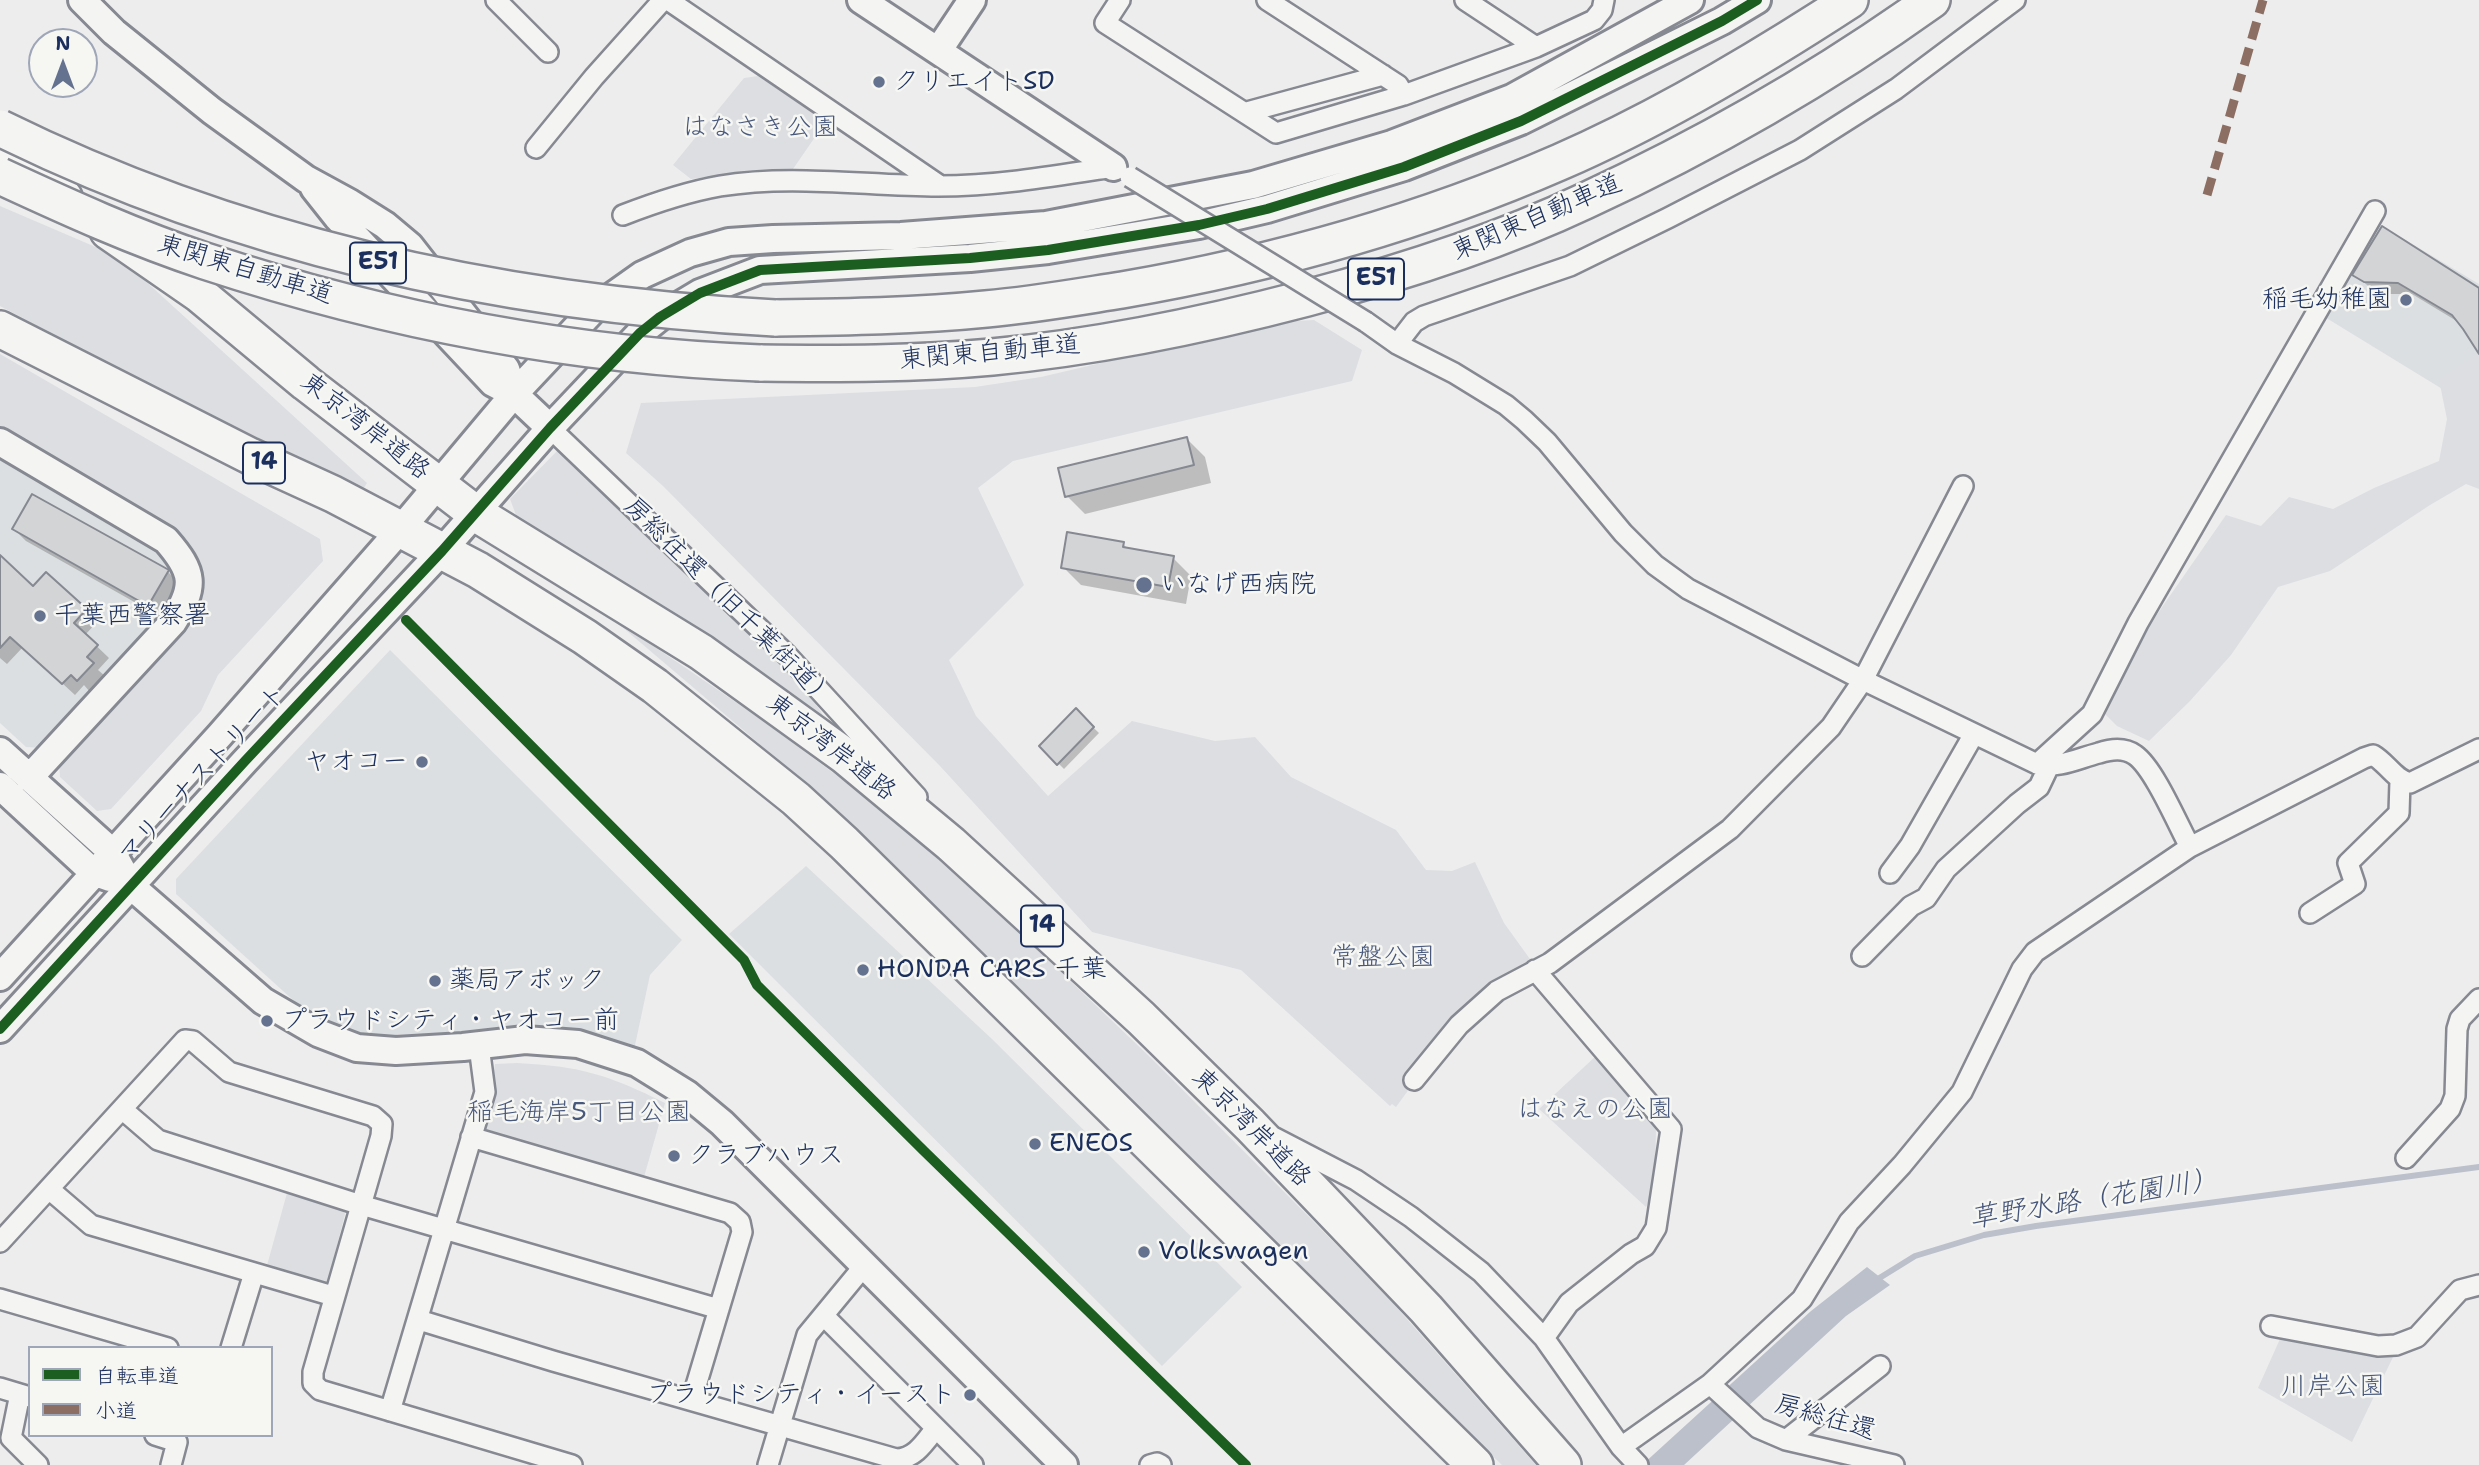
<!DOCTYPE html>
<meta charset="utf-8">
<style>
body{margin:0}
#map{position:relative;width:2479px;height:1465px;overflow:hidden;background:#ededed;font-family:"Shantell Sans","Klee One",sans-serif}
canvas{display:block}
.legend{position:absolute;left:28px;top:1346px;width:245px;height:91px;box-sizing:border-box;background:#f6f6f2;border:2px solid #9ea6b7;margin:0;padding:9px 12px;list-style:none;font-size:21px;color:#1b2f5e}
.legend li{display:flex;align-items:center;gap:14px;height:35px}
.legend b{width:35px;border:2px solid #9ea6b7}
.north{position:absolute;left:28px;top:28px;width:70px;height:70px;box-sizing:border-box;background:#f6f6f2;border:2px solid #9ea6b7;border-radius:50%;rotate:0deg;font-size:19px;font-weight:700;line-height:28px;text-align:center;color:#1b2f5e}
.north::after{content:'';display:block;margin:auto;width:24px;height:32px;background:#647290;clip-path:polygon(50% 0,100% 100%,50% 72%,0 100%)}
</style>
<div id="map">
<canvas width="2479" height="1465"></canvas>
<ul class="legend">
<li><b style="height:9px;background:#1b5e20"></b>自転車道</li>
<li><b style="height:9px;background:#8d6e63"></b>小道</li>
</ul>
<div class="north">N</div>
</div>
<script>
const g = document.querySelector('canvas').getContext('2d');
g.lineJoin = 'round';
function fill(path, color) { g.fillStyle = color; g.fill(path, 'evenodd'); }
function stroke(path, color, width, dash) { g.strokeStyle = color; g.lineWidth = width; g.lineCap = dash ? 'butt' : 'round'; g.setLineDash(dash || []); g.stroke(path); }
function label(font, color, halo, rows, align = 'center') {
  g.font = font + ' "Shantell Sans","Klee One",sans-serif'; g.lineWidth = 5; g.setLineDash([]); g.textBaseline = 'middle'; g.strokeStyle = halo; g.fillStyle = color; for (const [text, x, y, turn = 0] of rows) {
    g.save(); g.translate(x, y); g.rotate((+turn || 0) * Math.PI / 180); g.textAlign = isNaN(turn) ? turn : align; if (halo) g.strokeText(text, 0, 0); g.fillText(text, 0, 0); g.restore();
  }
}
fill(new Path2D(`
 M 2379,224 L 2479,284 L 2479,392 L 2470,406 L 2323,316 Z
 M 0,455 L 151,542 L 173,570 L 174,590 L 169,608 L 42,748 L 26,747 L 0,723 Z
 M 390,650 L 682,940 L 650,975 L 634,1050 L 611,1041 L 539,1028 L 507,1029 L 451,1039 L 372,1038 L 337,1029 L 304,1010 L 176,894 L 176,879 Z
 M 806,866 L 992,1039 L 1242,1287 L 1162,1366 L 729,934 Z`), '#dcdfe1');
fill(new Path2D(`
 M 758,76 L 826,121 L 791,172 L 751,172 L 691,179 L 673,165 L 744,78 Z
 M 0,206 L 119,257 L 367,483 L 362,491 L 108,364 L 0,306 Z
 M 1314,320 L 1362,350 L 1352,381 L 1013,461 L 978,488 L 1024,585 L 949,660 L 976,716 L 1048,796 L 1132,721 L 1215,741 L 1255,737 L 1291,777 L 1396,830 L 1426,870 L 1452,871 L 1475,862 L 1504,923 L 1535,966 L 1481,991 L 1396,1107 L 1392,1104 L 1390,1106 L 1241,970 L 1092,932 L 940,766 L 663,486 L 626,453 L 641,403 L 975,387 L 1041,377 L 1277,322 Z
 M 2479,353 L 2479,489 L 2466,484 L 2430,505 L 2330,571 L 2278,587 L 2231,655 L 2190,701 L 2149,741 L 2117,726 L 2101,710 L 2133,649 L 2226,515 L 2261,526 L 2289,497 L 2333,509 L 2374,488 L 2439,461 L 2447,419 L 2439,380 Z
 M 0,354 L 320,539 L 323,561 L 218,675 L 201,711 L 111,809 L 97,811 L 60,777 L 59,762 L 191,621 C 208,586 197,555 172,528 L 0,429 Z
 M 558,450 L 770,650 L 806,689 L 823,715 L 816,719 L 614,579 L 527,525 L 516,515 L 510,499 Z
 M 608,615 L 759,718 L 874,803 L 956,872 L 1151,1058 L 1319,1227 L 1391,1301 L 1536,1465 L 1502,1465 L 1288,1259 L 852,828 L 748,734 Z
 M 1597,1055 L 1656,1123 L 1655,1190 L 1646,1207 L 1539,1109 Z
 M 517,1063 C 580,1066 609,1075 665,1103 L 644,1177 L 485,1130 L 495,1064 Z
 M 287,1193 L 342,1208 L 345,1214 L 328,1281 L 321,1284 L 266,1269 Z
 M 2280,1339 L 2361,1353 L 2394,1355 L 2352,1442 L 2258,1388 Z`), '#dcdee1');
fill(new Path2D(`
 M 1867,1267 L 1890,1285 L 1846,1316 L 1684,1465 L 1642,1465 L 1811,1311 Z`), '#bbc0cb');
fill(new Path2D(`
 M 2355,275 L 2479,290 L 2479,348 L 2460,323 L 2412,294 L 2378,294 Z
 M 1187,439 L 1205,457 L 1211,483 L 1085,514 L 1067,496 Z
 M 14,529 L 167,571 L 179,583 L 161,617 L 26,541 Z
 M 1123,544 L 1129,550 L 1173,558 L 1191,576 L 1186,604 L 1081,585 L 1063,567 Z
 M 0,566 L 34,588 L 85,610 L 97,622 L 85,635 L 109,658 L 98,670 L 105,676 L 90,692 L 84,685 L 75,695 L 23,647 L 7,664 L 0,658 Z
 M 1076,711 L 1099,733 L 1064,769 L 1041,746 Z`), '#0003');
stroke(new Path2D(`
 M 1873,1282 L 1915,1256 L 1984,1235 L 2036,1226 L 2479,1167`), '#bbc0cb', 6);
const building = new Path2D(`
 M 2382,226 L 2479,288 L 2479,354 L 2463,329 L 2452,315 L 2398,283 L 2364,282 L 2352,275 Z
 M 1187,437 L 1194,465 L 1065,497 L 1058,468 Z
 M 32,494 L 169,570 L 148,606 L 12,529 Z
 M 1067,532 L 1124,542 L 1123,547 L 1174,556 L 1168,587 L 1061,568 Z
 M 0,555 L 33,586 L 46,572 L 87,609 L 74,623 L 98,645 L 87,657 L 94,663 L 77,681 L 71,675 L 62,684 L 10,637 L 0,648 Z
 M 1076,708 L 1094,727 L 1057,765 L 1039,746 Z`);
fill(building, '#d3d4d6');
stroke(building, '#868992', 2);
const street = new Path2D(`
 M 496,0 L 548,52
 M 668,0 L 939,185
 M 1120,0 L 1105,23 L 1276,133 L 1404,95 L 1536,47 L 1594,20 L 1602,10 L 1604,0
 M 1267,0 L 1398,85 L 1404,95
 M 1465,0 L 1536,47
 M 1247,112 L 1383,75
 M 536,148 L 594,77 L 663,0
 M 623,215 C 654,203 686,192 720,186 C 792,174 866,186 938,186 C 997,186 1055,176 1113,167 L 1117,169
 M 1366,322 L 1397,344 L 1454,373 L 1506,405 L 1524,420 L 1547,442 L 1623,533 L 1655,565 L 1688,589 L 1863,680 L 2037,764 C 2061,768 2076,759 2099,753 C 2111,749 2124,747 2135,755 C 2154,768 2178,825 2190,847
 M 1397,344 L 1414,322 L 1424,316 L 1570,266 L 1668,218 L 1800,150 L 1896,89 L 2015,0
 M 550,428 L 787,655 L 917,797
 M 2037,764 L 2092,714 L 2138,623 L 2375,211
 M 1890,873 L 1910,846 L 1974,734
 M 2310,913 L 2355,884 L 2348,863 L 2399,813 L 2400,781
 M 1862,956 L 1911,906 L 1926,898 L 1946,869 L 2017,804 L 2039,787 L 2049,766
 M 1535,970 L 1671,1129 L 1656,1228 L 1645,1246 L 1631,1254 L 1569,1303 L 1544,1338
 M 1414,1080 L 1459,1025 L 1497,991 L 1550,963 L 1730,829 L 1831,727 L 1863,680 L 1963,486
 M 122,1109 L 158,1140 L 361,1205 L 719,1309
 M 471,1137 L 730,1213 L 740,1222 L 742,1232 L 692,1399
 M 1275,1138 L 1356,1180 L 1411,1217 L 1481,1272 L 1544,1338 L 1621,1447 L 1638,1465
 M 2406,1158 L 2450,1109 L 2455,1096 L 2457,1029 L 2460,1019 L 2479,999
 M 49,1189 L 91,1225 L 333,1296
 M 0,1242 L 185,1040 L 193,1041 L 229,1072 L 373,1116 L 382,1124 L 381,1136 L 313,1372 L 313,1383 L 320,1390 L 572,1465
 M 0,1299 L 168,1348
 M 824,1316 L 973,1465
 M 419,1320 L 553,1361 L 896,1459 C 915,1459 925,1442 936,1428
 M 2271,1326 L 2378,1346 L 2396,1345 L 2417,1337 L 2460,1290 L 2479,1285
 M 231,1348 L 254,1273
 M 1710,1384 L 1758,1428 L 1786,1440 L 1894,1465
 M 0,1388 L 30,1397
 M 20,1394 L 11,1438 L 38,1465
 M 390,1411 L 485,1092 L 479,1046
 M 155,1435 L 177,1442 L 171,1465
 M 1786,1440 L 1880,1366
 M 1621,1447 L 1710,1384 L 1802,1299 L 1849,1222 L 1902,1165 L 1962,1092 L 2022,969 L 2035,952 L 2190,847 L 2364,758 L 2373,755 C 2387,763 2394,779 2410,783 L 2479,749
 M 768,1465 L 807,1335 L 864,1266
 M 1150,1465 L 1157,1463 L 1161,1465`);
const secondary = new Path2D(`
 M 82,0 L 114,32 L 212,111 L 306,179 L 350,203 L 385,225 L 410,246 L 506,369 L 514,394
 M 861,0 L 1113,167
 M 938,51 L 972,0
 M 314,188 L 337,217 L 493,383 L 514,394 L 550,428
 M 0,442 L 166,540 C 194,572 196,586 173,622 L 29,778
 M 0,751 L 112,852 L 131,886 L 263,1001 L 318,1033 L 357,1048 L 396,1051 L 463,1047 L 525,1040 L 578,1044 L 637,1063 L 687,1094 L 722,1123 L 1064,1465
 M 0,786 L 93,872 L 110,878
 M 0,977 L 220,735 L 400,530 L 514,394 L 594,309 L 642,275 L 690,253 L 729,242 L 773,239 L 901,236 L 1046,225 L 1253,185 L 1392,144 L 1512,98 L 1690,0
 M 0,1029 L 245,761 L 442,551 L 550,428 L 640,333 L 660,317 L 700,293 L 760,270 L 970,258 L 1048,250 L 1199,225 L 1267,209 L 1404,167 L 1521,121 L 1722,21 L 1757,0`);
const highway = new Path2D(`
 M 0,148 L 64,197
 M 108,231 L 199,294 L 306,383 L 475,513 L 701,652 L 845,756 L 951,844 L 1141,1018 L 1250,1125 L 1426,1309 L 1563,1465
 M 775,318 C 846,317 916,316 986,309 C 1032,305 1077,297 1122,290 C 1273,264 1420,223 1560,162 C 1661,118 1758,60 1850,0
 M 0,329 L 250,456 L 333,494 L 478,570 L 585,637 L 655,686 L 796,799 L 844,843 L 1475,1465
 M 760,363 C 838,364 915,364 992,357 C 1099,347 1204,325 1307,298 C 1401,273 1496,243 1585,201 C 1706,145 1823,78 1932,0`);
stroke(street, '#868992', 24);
stroke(secondary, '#868992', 32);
stroke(highway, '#868992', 40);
stroke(street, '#f4f4f2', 19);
stroke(secondary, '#f4f4f2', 26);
stroke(highway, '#f4f4f2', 35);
const streetBridge = new Path2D(`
 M 1130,177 L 1366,322`);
const highwayBridge = new Path2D(`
 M 0,128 C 241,247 507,304 775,318
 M 0,176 C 67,207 135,238 205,261 C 385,320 572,356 760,363`);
stroke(streetBridge, '#868992', 24, []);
stroke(highwayBridge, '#868992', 40, []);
stroke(streetBridge, '#f4f4f2', 19);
stroke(highwayBridge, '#f4f4f2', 35);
stroke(new Path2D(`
 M 2207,195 L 2263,0`), '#8d6e63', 9, [18, 9]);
stroke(new Path2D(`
 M 406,620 L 744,960 L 757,985 L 924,1151 L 1246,1465
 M 0,1029 L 245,761 L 442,551 L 550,428 L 640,333 L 660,317 L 700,293 L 760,270 L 970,258 L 1048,250 L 1199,225 L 1267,209 L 1404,167 L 1521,121 L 1722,21 L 1757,0`), '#1b5e20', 10);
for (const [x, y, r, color] of [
 [879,82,7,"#647290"],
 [2406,300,7,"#647290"],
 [1144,585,9,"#647290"],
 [40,616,7,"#647290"],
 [422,762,7,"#647290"],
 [863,970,7,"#647290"],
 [435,981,7,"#647290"],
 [267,1021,7,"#647290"],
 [1035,1144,7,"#647290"],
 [674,1156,7,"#647290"],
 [1144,1252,7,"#647290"],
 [970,1395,7,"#647290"]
]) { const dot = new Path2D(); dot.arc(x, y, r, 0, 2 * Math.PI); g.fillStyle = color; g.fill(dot); stroke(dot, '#f6f6f2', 2.5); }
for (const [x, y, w] of [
 [378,263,56],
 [1376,279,56],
 [264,463,42],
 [1042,926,42]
]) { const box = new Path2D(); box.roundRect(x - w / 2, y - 20.5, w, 41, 5); g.fillStyle = '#f6f6f2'; g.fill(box); stroke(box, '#1b2f5e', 2); }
label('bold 24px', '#1b2f5e', null, [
 ["E51",378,263],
 ["E51",1376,279],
 ["14",264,463],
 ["14",1042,926]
]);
label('26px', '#1b2f5e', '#f6f6f2', [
 ["クリエイトSD",893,82],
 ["稲毛幼稚園",2392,300,"right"],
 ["いなげ西病院",1160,585],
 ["千葉西警察署",54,616],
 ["ヤオコー",408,762,"right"],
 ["HONDA CARS 千葉",877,970],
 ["薬局アポック",449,981],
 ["プラウドシティ・ヤオコー前",281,1021],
 ["ENEOS",1049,1144],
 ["クラブハウス",688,1156],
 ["Volkswagen",1158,1252],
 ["プラウドシティ・イースト",956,1395,"right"]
], 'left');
label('26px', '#48587c', '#f6f6f2', [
 ["はなさき公園",760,128],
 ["常盤公園",1383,958],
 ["はなえの公園",1595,1110],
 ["稲毛海岸5丁目公園",579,1113],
 ["川岸公園",2333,1387]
]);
label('26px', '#1b2f5e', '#f6f6f2', [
 ["東関東自動車道",1537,218,-23],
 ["東関東自動車道",245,270,17],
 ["東関東自動車道",990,353,-5],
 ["東京湾岸道路",365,427,38],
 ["房総往還（旧千葉街道）",729,603,45],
 ["東京湾岸道路",831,748,38],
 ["マリーナストリート",203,774,-47],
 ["東京湾岸道路",1251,1128,45],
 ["房総往還",1825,1418,16]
]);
label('italic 28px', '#44547a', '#f6f6f2', [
 ["草野水路（花園川）",2094,1200,-9]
]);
</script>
